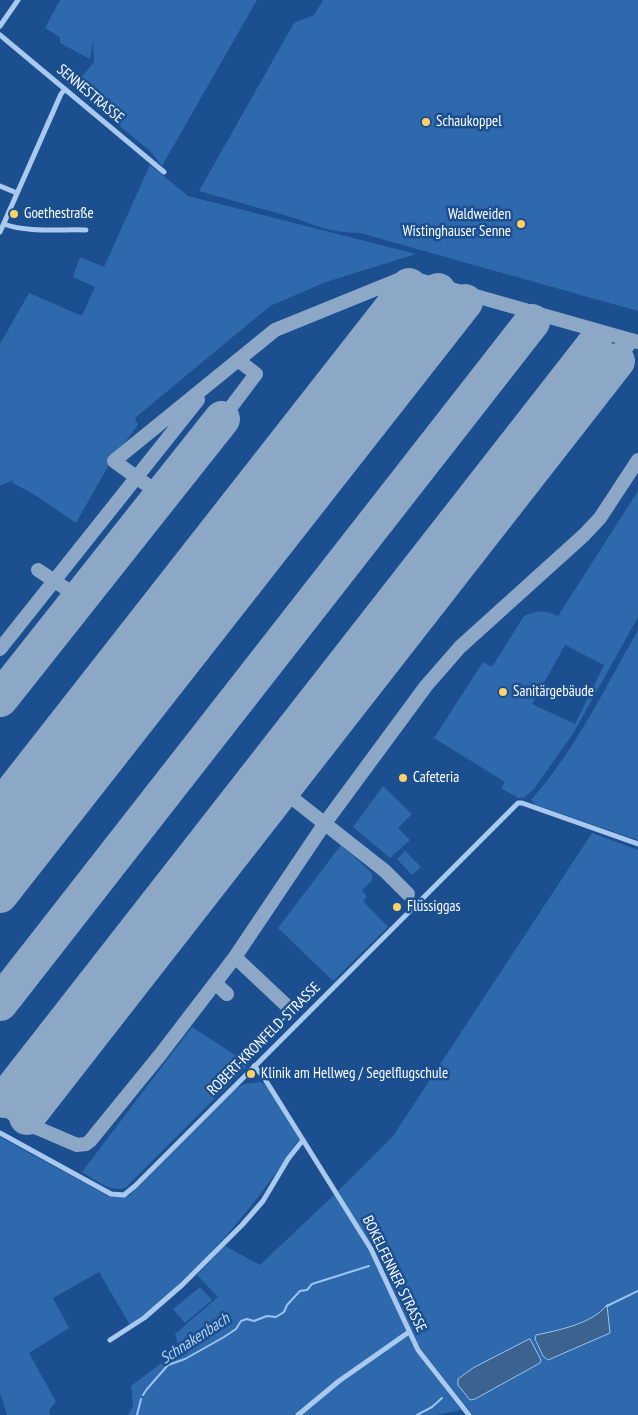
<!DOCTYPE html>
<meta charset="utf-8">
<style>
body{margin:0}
canvas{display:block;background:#1b4f8f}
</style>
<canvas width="638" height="1415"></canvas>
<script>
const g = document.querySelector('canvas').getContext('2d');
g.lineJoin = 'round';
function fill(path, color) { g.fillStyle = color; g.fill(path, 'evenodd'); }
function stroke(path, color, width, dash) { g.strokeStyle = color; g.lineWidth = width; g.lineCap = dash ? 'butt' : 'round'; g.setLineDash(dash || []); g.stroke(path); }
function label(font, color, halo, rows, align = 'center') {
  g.font = font + ' "PT Sans Narrow",sans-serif'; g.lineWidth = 5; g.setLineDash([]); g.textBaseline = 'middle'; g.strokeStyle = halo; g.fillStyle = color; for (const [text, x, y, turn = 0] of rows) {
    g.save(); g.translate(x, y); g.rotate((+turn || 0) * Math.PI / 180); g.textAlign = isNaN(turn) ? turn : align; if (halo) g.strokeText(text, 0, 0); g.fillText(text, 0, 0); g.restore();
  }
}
fill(new Path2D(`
 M 60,0 L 257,0 L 162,166 L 150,151 L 86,98 L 85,99 L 73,87 L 94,62 L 93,41 L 90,59 L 60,43 L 60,37 L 45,28 Z
 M 323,0 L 638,0 L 638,311 L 360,233 C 339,233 318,228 298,219 L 199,191 L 294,23 L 314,15 Z
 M 150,165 L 188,196 L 416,254 L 326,282 L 270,306 L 135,418 L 138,425 L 112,459 L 76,523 L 35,495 L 13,483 L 13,480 L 0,486 L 0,344 L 29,293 L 82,316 L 95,287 L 73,277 L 80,257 L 104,267 Z
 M 638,491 L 638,617 L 574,732 L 534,789 L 525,797 L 518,798 L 501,788 L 505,782 L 434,738 L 483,662 L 492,667 L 524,616 C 537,610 545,610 558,616 ZM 565,645 L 604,665 L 575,724 L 532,704 Z
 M 638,630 L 638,840 L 536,805 L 531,800 C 576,749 605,688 638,630 Z
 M 383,786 L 412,814 L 398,828 L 410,840 L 390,858 L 353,827 Z
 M 592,833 L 638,850 L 638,1415 L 473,1415 L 420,1348 L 380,1261 L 338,1191 L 393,1136 ZM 530,1339 L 541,1360 L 540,1363 L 475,1399 L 470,1400 L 458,1385 L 458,1379 Z
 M 341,845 L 372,873 L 372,881 L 362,890 L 367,896 L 363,901 L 388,927 L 333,981 L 278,928 Z
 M 405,851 L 421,867 L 412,875 L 397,859 Z
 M 192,1027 L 249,1064 L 125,1188 C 111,1193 94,1179 82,1172 Z
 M 260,1082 L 266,1085 L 299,1139 C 253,1210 198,1274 130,1325 L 99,1272 L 53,1298 L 69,1328 L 29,1353 L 56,1402 L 49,1410 L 50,1415 L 7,1415 L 0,1393 L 0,1137 L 110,1197 L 123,1197 L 130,1195 L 236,1088 L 245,1084 Z
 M 335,1194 L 368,1248 L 416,1351 L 461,1410 L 436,1415 L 128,1415 L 133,1406 L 131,1386 L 180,1349 L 175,1334 L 218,1297 L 197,1275 L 225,1246 L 260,1265 Z
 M 200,1287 L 212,1300 L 185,1323 L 173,1309 Z`), '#2e69ad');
const water = new Path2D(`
 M 607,1305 L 610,1333 L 548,1360 L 543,1356 L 535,1339 L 536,1335 C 559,1330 592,1324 607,1305 Z
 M 530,1339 L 541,1360 L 540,1363 L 475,1399 L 470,1400 L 458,1385 L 458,1379 L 473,1368 Z`);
fill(water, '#3c6290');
stroke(water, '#9cc4f0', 1);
stroke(new Path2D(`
 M 386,1262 L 391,1261 L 394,1258
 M 607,1306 L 638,1291
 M 143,1395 L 147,1389 L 168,1365 L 185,1359 L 224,1337 L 236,1329 L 241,1321 L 247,1319 L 254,1321 L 267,1316 L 276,1317 L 284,1312 L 287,1305 L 300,1291 L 307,1290 L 312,1284 L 369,1266
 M 137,1415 L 141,1399
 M 417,1415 L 432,1407 L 442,1398`), '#9cc4f0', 2);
stroke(new Path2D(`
 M 594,345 L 603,332
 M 617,361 L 632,340
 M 320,400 L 364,431
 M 222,419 L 256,374 L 238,360
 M 161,495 L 114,461 L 275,330 L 403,278 L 412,278 L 638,342
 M 469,505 L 492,522
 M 38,570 L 80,598
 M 0,649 L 198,400
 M 282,790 L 385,871 L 408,894
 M 130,940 L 152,957
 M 235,957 L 287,1006
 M 215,983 L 227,994
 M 0,1106 L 28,1124 L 77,1145 L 86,1144 L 90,1141 L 160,1055 L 235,957 L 325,823 L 426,686 L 460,647 L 584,535 L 600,518 L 638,460`), '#8da7c7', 14);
stroke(new Path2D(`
 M 0,699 L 222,419
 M 0,808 L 409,286
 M 0,850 L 438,291
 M 0,895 L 465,302
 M 0,1003 L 532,322
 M 4,1100 L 594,345
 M 27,1117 L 617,361`), '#8da7c7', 36);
stroke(new Path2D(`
 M 0,26 L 18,0
 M 0,35 L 164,172
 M 0,186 L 17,193
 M 4,224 C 28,233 60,229 86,230
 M 0,232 L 61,94 L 65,89
 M 254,1066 L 263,1076 L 371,1249 L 418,1350 L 469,1415
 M 0,1133 L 111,1194 L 124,1195 L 135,1186 L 518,803 L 522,803 L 638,844
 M 110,1340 L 144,1318 L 182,1285 L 242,1225 L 263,1201 L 288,1159 L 303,1140
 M 298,1415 L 339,1381 L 409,1332`), '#a9c9ee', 5);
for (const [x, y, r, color] of [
 [426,122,5,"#ffd166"],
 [14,214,5,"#ffd166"],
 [521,224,5,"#ffd166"],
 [503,692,5,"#ffd166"],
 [403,778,5,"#ffd166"],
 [397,907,5,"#ffd166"],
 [251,1074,5,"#ffd166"]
]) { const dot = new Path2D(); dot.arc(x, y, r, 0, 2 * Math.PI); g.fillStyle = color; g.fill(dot); stroke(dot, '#1b4f8f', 2); }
label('15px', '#fff', '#1b4f8f', [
 ["SENNESTRASSE",90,94,40],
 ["ROBERT-KRONFELD-STRASSE",264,1039,-45],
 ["BOKELFENNER STRASSE",394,1274,64]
]);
label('15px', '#fff', '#1b4f8f', [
 ["Schaukoppel",436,122],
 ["Goethestraße",24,214],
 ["Waldweiden",511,215,"right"],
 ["Wistinghauser Senne",511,232,"right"],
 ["Sanitärgebäude",513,692],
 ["Cafeteria",413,778],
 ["Flüssiggas",407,907],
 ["Klinik am Hellweg / Segelflugschule",261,1074]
], 'left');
label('italic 16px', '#b5d3f5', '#1b4f8f', [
 ["Schnakenbach",195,1339,-33]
]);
</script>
